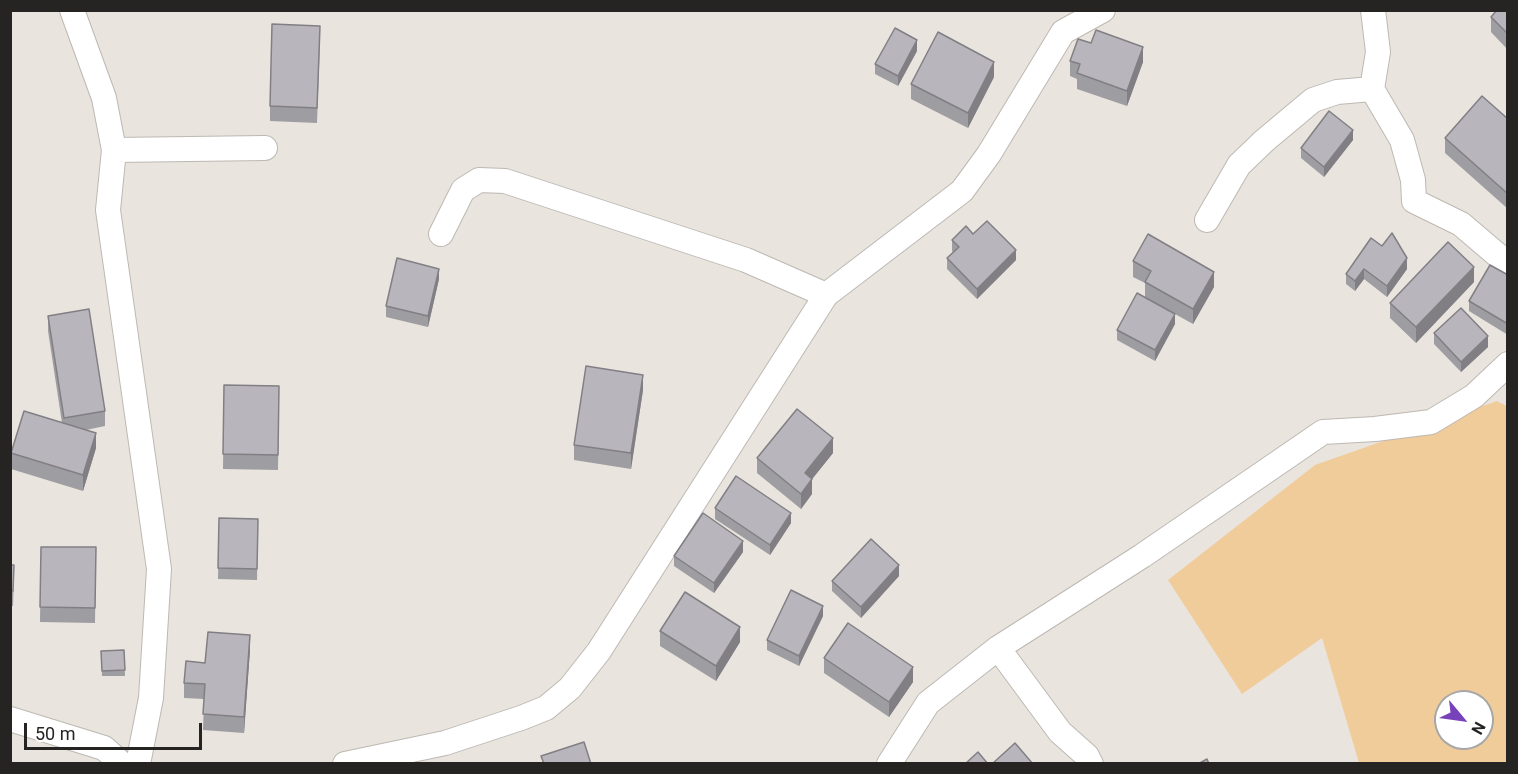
<!DOCTYPE html>
<style>
body{margin:0}
#map{position:relative;width:1518px;height:774px;overflow:hidden;background:#e9e4de;font-family:Roboto,sans-serif}
canvas{display:block}
.frame{position:absolute;inset:0;border:12px solid #262422;pointer-events:none}
.north{position:absolute;left:1434px;top:690px;width:60px;height:60px;box-sizing:border-box;background:#fff;border:2px solid #a8a7a7;border-radius:50%;rotate:119deg;font-size:16px;font-weight:700;line-height:24px;text-align:center;color:#262422}
.north::after{content:'';display:block;margin:auto;width:21px;height:27px;background:#7843ba;clip-path:polygon(50% 0,100% 100%,50% 72%,0 100%)}
.scale{position:absolute;left:24px;top:723px;width:178px;height:27px;box-sizing:border-box;border:3px solid #262422;border-top:0;padding-left:8px;font-size:18px;line-height:21px;white-space:nowrap;color:#262422;-webkit-text-stroke:4px #fff;paint-order:stroke}
</style>
<div id="map">
<canvas width="1518" height="774"></canvas>
<div class="frame"></div>
<div class="north">N</div>
<div class="scale">50 m</div>
</div>
<script>
const g = document.querySelector('canvas').getContext('2d');
g.lineJoin = 'round';
function fill(path, color) { g.fillStyle = color; g.fill(path, 'evenodd'); }
function stroke(path, color, width, dash) { g.strokeStyle = color; g.lineWidth = width; g.lineCap = dash ? 'butt' : 'round'; g.setLineDash(dash || []); g.stroke(path); }
fill(new Path2D(`
 M 1497,401 L 1507,406 L 1507,763 L 1359,763 L 1322,638 L 1242,694 L 1168,580 L 1315,465 ZM 1446,702 L 1482,702 L 1482,738 L 1446,738 Z`), '#f1cc9b');
const minor = new Path2D(`
 M 72,10 L 104,98 L 114,150 L 108,210 L 159,569 L 151,698 L 138,764
 M 1373,10 L 1378,52 L 1372,89 L 1402,140 L 1413,180 L 1414,201 L 1461,224 L 1508,264
 M 114,150 L 265,148
 M 1207,220 L 1239,165 L 1264,141 L 1313,100 L 1337,92 L 1372,89
 M 441,234 L 463,190 L 479,180 L 505,181 L 746,260 L 826,295
 M 998,648 L 1060,732 L 1087,756 L 1091,764
 M 10,719 L 104,748 L 122,764
 M 345,764 L 445,743 L 521,718 L 546,708 L 570,688 L 599,651 L 826,295 L 962,191 L 989,154 L 1063,32 L 1103,10
 M 889,764 L 928,703 L 998,648 L 1142,556 L 1323,432 L 1375,429 L 1431,422 L 1474,396 L 1508,364`);
stroke(minor, '#bdb8b2', 26);
stroke(minor, '#fff', 24);
fill(new Path2D(`
 M 1508,10 L 1508,50 L 1491,32 L 1491,17 Z
 M 320,41 L 317,123 L 270,121 L 270,106 Z
 M 917,51 L 898,86 L 875,74 L 875,64 Z
 M 1070,61 L 1143,62 L 1127,106 L 1077,89 L 1077,79 L 1070,76 Z
 M 994,77 L 968,128 L 911,99 L 911,84 Z
 M 1508,119 L 1508,209 L 1445,153 L 1445,138 Z
 M 1353,140 L 1324,177 L 1301,158 L 1301,148 Z
 M 973,234 L 1016,260 L 977,299 L 947,269 L 947,258 L 953,252 L 952,251 L 952,240 Z
 M 1371,238 L 1407,269 L 1387,297 L 1364,279 L 1355,291 L 1346,284 L 1346,274 Z
 M 1133,261 L 1214,287 L 1193,324 L 1175,314 L 1175,324 L 1155,361 L 1117,340 L 1117,330 L 1145,297 L 1145,283 L 1133,277 Z
 M 1508,275 L 1508,335 L 1469,311 L 1469,301 Z
 M 439,279 L 428,327 L 386,317 L 386,306 Z
 M 1474,282 L 1416,343 L 1390,318 L 1390,303 Z
 M 48,316 L 105,411 L 105,426 L 86,430 L 96,448 L 83,491 L 11,469 L 11,453 L 62,423 L 48,331 Z
 M 1434,333 L 1488,347 L 1461,372 L 1434,344 Z
 M 224,385 L 279,386 L 278,470 L 223,469 Z
 M 643,390 L 631,469 L 574,460 L 574,445 Z
 M 833,453 L 812,479 L 812,494 L 801,509 L 757,473 L 757,458 Z
 M 715,508 L 791,523 L 770,555 L 715,519 Z
 M 219,518 L 258,519 L 257,580 L 218,579 Z
 M 41,547 L 96,547 L 95,623 L 40,622 Z
 M 743,552 L 714,593 L 674,566 L 674,556 Z
 M 10,565 L 14,580 L 13,606 L 10,606 Z
 M 899,576 L 861,618 L 832,591 L 832,581 Z
 M 823,616 L 799,666 L 767,650 L 767,640 Z
 M 660,631 L 740,642 L 716,681 L 660,646 Z
 M 124,650 L 125,676 L 102,676 L 101,651 Z
 M 250,650 L 244,733 L 203,730 L 204,699 L 184,698 L 184,683 L 205,663 Z
 M 824,658 L 913,682 L 889,717 L 824,673 Z`), '#9e9da2');
fill(new Path2D(`
 M 917,40 L 917,51 L 898,86 L 898,76 Z
 M 1143,47 L 1143,62 L 1127,106 L 1127,91 Z
 M 994,62 L 994,77 L 968,128 L 968,113 Z
 M 1353,130 L 1353,140 L 1324,177 L 1324,167 Z
 M 1016,250 L 1016,260 L 977,299 L 977,289 Z
 M 1407,258 L 1407,269 L 1387,297 L 1387,286 Z
 M 1474,267 L 1474,282 L 1416,343 L 1416,327 Z
 M 439,269 L 439,279 L 428,327 L 428,316 Z
 M 1364,269 L 1364,279 L 1355,291 L 1355,281 Z
 M 1214,272 L 1214,287 L 1193,324 L 1193,309 Z
 M 1175,314 L 1175,324 L 1155,361 L 1155,350 Z
 M 1488,336 L 1488,347 L 1461,372 L 1461,362 Z
 M 643,375 L 643,390 L 631,469 L 631,453 Z
 M 96,433 L 96,448 L 83,491 L 83,475 Z
 M 833,438 L 833,453 L 805,488 L 805,473 Z
 M 812,479 L 812,494 L 801,509 L 801,494 Z
 M 791,513 L 791,523 L 770,555 L 770,545 Z
 M 743,541 L 743,552 L 714,593 L 714,583 Z
 M 899,565 L 899,576 L 861,618 L 861,607 Z
 M 823,606 L 823,616 L 799,666 L 799,656 Z
 M 740,627 L 740,642 L 716,681 L 716,666 Z
 M 250,635 L 250,650 L 244,733 L 244,717 Z
 M 913,667 L 913,682 L 889,717 L 889,702 Z`), '#817f84');
const building = new Path2D(`
 M 1497,10 L 1508,10 L 1508,34 L 1491,17 Z
 M 272,24 L 320,26 L 317,108 L 270,106 Z
 M 895,28 L 917,40 L 898,76 L 875,64 Z
 M 1096,30 L 1143,47 L 1127,91 L 1077,73 L 1080,64 L 1070,61 L 1078,39 L 1091,43 Z
 M 938,32 L 994,62 L 968,113 L 911,84 Z
 M 1482,96 L 1508,119 L 1508,194 L 1445,138 Z
 M 1329,111 L 1353,130 L 1324,167 L 1301,148 Z
 M 987,221 L 1016,250 L 977,289 L 947,258 L 959,247 L 952,240 L 966,226 L 973,234 Z
 M 1392,233 L 1407,258 L 1387,286 L 1364,269 L 1355,281 L 1346,274 L 1371,238 L 1382,246 Z
 M 1148,234 L 1214,272 L 1193,309 L 1145,282 L 1151,271 L 1133,261 Z
 M 1448,242 L 1474,267 L 1416,327 L 1390,303 Z
 M 397,258 L 439,269 L 428,316 L 386,306 Z
 M 1490,265 L 1508,275 L 1508,324 L 1469,301 Z
 M 1137,293 L 1175,314 L 1155,350 L 1117,330 Z
 M 1461,308 L 1488,336 L 1461,362 L 1434,333 Z
 M 89,309 L 105,411 L 64,418 L 48,316 Z
 M 586,366 L 643,375 L 631,453 L 574,445 Z
 M 224,385 L 279,386 L 278,455 L 223,454 Z
 M 797,409 L 833,438 L 805,473 L 812,479 L 801,494 L 757,458 Z
 M 24,411 L 96,433 L 83,475 L 11,453 Z
 M 736,476 L 791,513 L 770,545 L 715,508 Z
 M 703,513 L 743,541 L 714,583 L 674,556 Z
 M 219,518 L 258,519 L 257,569 L 218,568 Z
 M 871,539 L 899,565 L 861,607 L 832,581 Z
 M 41,547 L 96,547 L 95,608 L 40,607 Z
 M 10,565 L 14,565 L 13,591 L 10,591 Z
 M 791,590 L 823,606 L 799,656 L 767,640 Z
 M 685,592 L 740,627 L 716,666 L 660,631 Z
 M 848,623 L 913,667 L 889,702 L 824,658 Z
 M 208,632 L 250,635 L 244,717 L 203,714 L 205,684 L 184,683 L 186,661 L 205,663 Z
 M 124,650 L 125,670 L 102,671 L 101,651 Z
 M 584,742 L 591,764 L 544,764 L 541,756 Z
 M 1015,743 L 1033,764 L 992,764 Z
 M 978,752 L 988,764 L 965,764 Z
 M 1207,759 L 1209,764 L 1198,764 Z`);
fill(building, '#b8b6bc');
stroke(building, '#817f84', 1.5);
</script>
